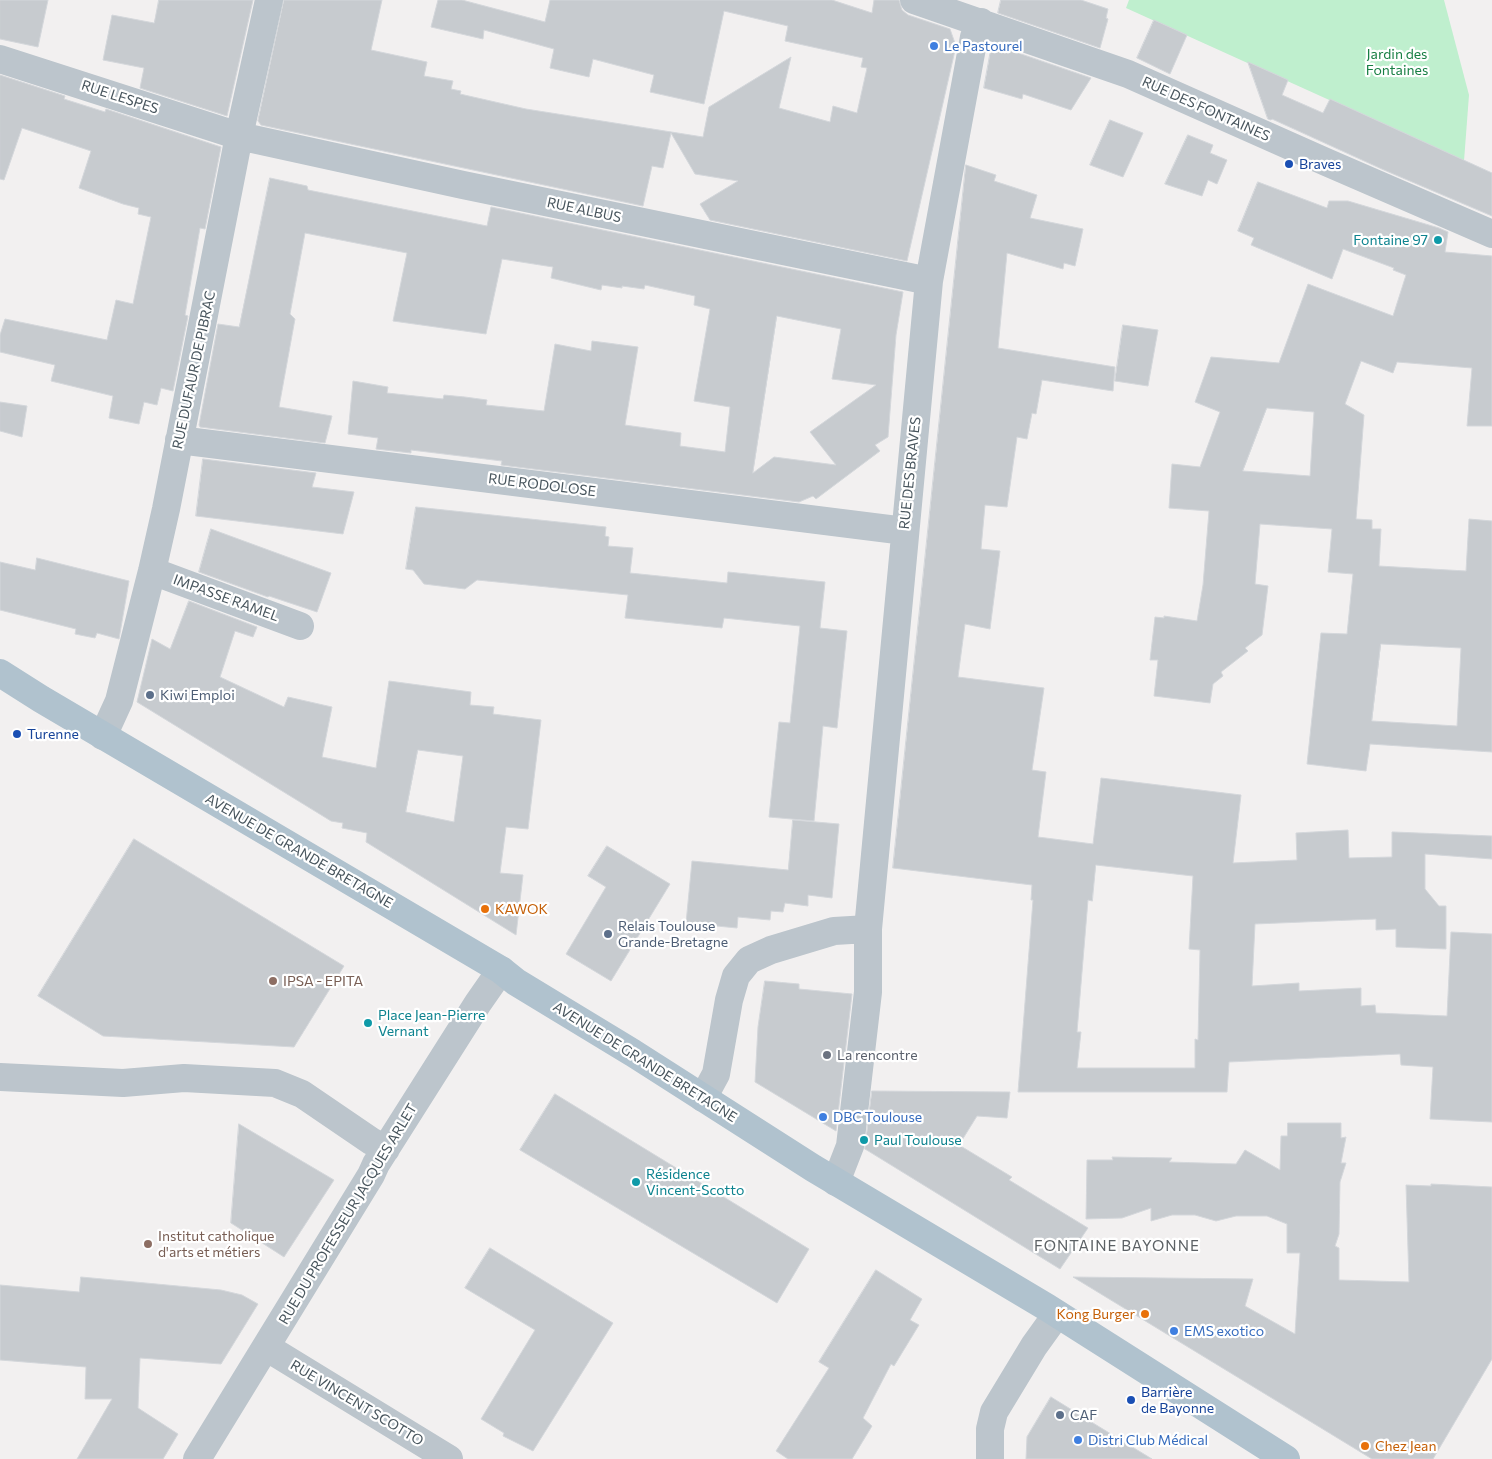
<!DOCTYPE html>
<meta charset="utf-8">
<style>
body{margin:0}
canvas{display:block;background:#f2f0f0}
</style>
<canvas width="1492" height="1459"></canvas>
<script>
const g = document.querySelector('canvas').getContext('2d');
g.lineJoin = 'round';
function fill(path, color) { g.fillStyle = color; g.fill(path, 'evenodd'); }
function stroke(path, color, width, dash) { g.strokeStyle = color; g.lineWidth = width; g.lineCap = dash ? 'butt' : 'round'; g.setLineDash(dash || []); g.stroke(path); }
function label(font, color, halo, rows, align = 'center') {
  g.font = font + ' Commissioner,sans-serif'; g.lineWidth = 4.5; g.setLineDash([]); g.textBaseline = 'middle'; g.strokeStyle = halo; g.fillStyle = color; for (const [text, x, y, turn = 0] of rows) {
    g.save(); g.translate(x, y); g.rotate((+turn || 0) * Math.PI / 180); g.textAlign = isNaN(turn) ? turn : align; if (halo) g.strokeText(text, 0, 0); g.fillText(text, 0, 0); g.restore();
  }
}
fill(new Path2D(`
 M 1129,0 L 1444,0 L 1469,95 L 1464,161 L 1126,8 Z`), '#bfefce');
const building = new Path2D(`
 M 0,0 L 48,0 L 38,47 L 0,39 Z
 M 159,0 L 253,0 L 227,116 L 140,88 L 144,68 L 103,60 L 112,15 L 154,23 Z
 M 284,0 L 382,0 L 371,50 L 427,62 L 424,76 L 453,81 L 451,89 L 461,91 L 460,94 L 526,109 L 703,137 L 709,107 L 791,57 L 779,108 L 830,122 L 833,106 L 857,113 L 867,68 L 861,67 L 863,58 L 785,41 L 788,26 L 724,11 L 704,104 L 650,92 L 654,75 L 593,59 L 589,77 L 550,68 L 554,49 L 484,30 L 483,39 L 431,27 L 438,0 L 462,0 L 545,22 L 550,0 L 832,0 L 872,13 L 874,0 L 899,0 L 902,10 L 908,15 L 950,29 L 956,46 L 907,261 L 710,220 L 700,204 L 738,181 L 695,174 L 671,133 L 663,168 L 652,166 L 643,206 L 261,125 L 258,121 Z
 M 1001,0 L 1081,0 L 1108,9 L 1106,18 L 1108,19 L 1100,48 L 998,13 Z
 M 1154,20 L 1187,35 L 1170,74 L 1137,58 Z
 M 992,44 L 1091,78 L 1071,110 L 1023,94 L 1022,99 L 984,88 Z
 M 1248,62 L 1288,80 L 1282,95 L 1323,113 L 1330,99 L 1492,173 L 1492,216 L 1384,170 L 1272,119 L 1271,120 L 1268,119 Z
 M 0,75 L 65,96 L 64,99 L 105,112 L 106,109 L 221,147 L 205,229 L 200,228 L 185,315 L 188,316 L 173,391 L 161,388 L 157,405 L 144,402 L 139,424 L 109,418 L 113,396 L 51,381 L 55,365 L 0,352 L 0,335 L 5,319 L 107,340 L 116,300 L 133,304 L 151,217 L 138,214 L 139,208 L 123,204 L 79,188 L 91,151 L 22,128 L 4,180 L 0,179 Z
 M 1110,120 L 1143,133 L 1123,177 L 1090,165 Z
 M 1188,135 L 1213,145 L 1210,153 L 1227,160 L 1217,184 L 1208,180 L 1202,196 L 1165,184 Z
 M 966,165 L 996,175 L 994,181 L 1037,195 L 1030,218 L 1083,229 L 1075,266 L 1064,263 L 1063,269 L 1007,253 L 998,348 L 1115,367 L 1113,391 L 1042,380 L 1036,414 L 1032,413 L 1027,439 L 1017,437 L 1007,507 L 985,505 L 981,549 L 1000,551 L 990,629 L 965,624 L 958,677 L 1044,688 L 1032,770 L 1046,772 L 1038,837 L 1093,844 L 1101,778 L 1241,795 L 1233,863 L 1297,860 L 1296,833 L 1348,830 L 1349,858 L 1392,857 L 1392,832 L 1394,832 L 1492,836 L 1492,859 L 1425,854 L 1425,889 L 1439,906 L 1446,906 L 1446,949 L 1396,947 L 1396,929 L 1376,930 L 1376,919 L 1255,924 L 1252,986 L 1299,983 L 1299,991 L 1361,988 L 1361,1006 L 1375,1005 L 1376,1013 L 1447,1016 L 1451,932 L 1492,934 L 1492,1122 L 1430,1119 L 1433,1067 L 1401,1065 L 1400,1054 L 1229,1062 L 1227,1092 L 1018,1092 L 1033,900 L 1031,900 L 1032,885 L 893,868 ZM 1096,865 L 1193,876 L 1189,949 L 1200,950 L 1198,1040 L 1195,1039 L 1195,1068 L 1077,1068 L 1081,1032 L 1077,1032 L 1088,900 L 1092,901 Z
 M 270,178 L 307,186 L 308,190 L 487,226 L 491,207 L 903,292 L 896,335 L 888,437 L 875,445 L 880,451 L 816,499 L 813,496 L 799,502 L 501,465 L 502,461 L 411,450 L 411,453 L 376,449 L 378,438 L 348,434 L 353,381 L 388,387 L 387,393 L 443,399 L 444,395 L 465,397 L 487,400 L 486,405 L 544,411 L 555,344 L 591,351 L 592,341 L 638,347 L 625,425 L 681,433 L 680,446 L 725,452 L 730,407 L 694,401 L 710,309 L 694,305 L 695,296 L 645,285 L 644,289 L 622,286 L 622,288 L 602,285 L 601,290 L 551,278 L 553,267 L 502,259 L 486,334 L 393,321 L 407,253 L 305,233 L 290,314 L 295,319 L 279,407 L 332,416 L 325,443 L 200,427 L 199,425 L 218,324 L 239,327 ZM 777,316 L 841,329 L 832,379 L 876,385 L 810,432 L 836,465 L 774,457 L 753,473 Z
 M 1258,182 L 1327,208 L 1329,201 L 1348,201 L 1439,228 L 1448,232 L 1445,252 L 1492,256 L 1492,426 L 1467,426 L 1472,368 L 1397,362 L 1393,373 L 1361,361 L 1345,404 L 1364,415 L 1356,519 L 1372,520 L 1372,529 L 1381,529 L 1379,566 L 1466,571 L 1469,519 L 1492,521 L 1492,752 L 1370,744 L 1366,771 L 1307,764 L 1321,633 L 1347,634 L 1353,574 L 1328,572 L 1332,529 L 1260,524 L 1255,584 L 1268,586 L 1262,635 L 1245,648 L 1248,651 L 1221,672 L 1223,676 L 1213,684 L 1210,703 L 1154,696 L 1158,660 L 1150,660 L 1155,617 L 1164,618 L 1164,616 L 1197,621 L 1203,585 L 1209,511 L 1169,508 L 1172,464 L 1200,467 L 1220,412 L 1195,402 L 1211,357 L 1279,363 L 1308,284 L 1393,316 L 1406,275 L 1393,270 L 1394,268 L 1343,249 L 1332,279 L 1251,245 L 1254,238 L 1238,231 ZM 1267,408 L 1314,412 L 1310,476 L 1243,471 ZM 1381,644 L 1461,648 L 1457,726 L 1372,721 Z
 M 1123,325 L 1158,330 L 1148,386 L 1115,381 Z
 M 0,402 L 27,406 L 22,437 L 0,431 Z
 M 203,459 L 316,473 L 312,487 L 354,492 L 343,534 L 196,516 Z
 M 416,507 L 606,527 L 605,536 L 609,537 L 608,546 L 633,548 L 630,573 L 727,583 L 728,572 L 825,582 L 820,628 L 847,631 L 837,728 L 823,726 L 814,821 L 769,817 L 779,722 L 790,723 L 800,626 L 724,618 L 722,628 L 625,618 L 628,595 L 477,580 L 465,589 L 424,584 L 413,570 L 406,569 Z
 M 211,529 L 331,573 L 317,612 L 269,596 L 268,597 L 199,572 Z
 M 37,558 L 129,581 L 119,639 L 97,633 L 95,638 L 75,634 L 76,629 L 0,610 L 0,562 L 35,570 Z
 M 189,601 L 257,627 L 253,637 L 235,631 L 220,677 L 284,707 L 288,697 L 332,707 L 322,757 L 376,768 L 389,681 L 471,692 L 470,705 L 494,707 L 493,714 L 541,720 L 528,829 L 506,827 L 500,873 L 523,875 L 516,935 L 366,842 L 367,833 L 342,828 L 343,823 L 331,821 L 137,702 L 152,639 L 170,649 ZM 418,750 L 463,756 L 454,822 L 406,812 Z
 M 793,820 L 839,824 L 832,898 L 808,895 L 808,906 L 785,903 L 783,912 L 771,911 L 770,920 L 738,917 L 737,928 L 686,923 L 692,861 L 788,870 Z
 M 134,839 L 344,966 L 294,1047 L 103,1036 L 38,996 Z
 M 607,846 L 670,884 L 611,981 L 566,954 L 606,887 L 588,876 Z
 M 765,981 L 799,984 L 799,989 L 852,994 L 836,1131 L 755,1082 L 758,1027 Z
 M 872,1091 L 1010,1092 L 1007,1118 L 977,1116 L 959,1145 L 1012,1177 L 1009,1180 L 1088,1228 L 1060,1269 L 865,1149 Z
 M 555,1094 L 809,1249 L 777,1303 L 520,1150 Z
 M 1288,1123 L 1341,1123 L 1341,1138 L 1346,1137 L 1341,1163 L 1346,1163 L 1340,1182 L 1339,1234 L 1335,1246 L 1339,1248 L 1339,1280 L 1409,1282 L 1406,1185 L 1431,1186 L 1431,1184 L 1492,1187 L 1492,1359 L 1433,1459 L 1372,1459 L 1073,1277 L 1253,1279 L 1245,1306 L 1295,1334 L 1300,1253 L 1287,1253 L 1287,1224 L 1267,1216 L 1236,1216 L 1216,1221 L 1195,1215 L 1172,1215 L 1151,1221 L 1151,1208 L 1122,1218 L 1086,1219 L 1087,1160 L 1113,1160 L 1112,1157 L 1172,1158 L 1169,1162 L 1236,1164 L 1245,1150 L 1280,1170 L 1281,1136 L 1287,1136 Z
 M 239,1124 L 334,1180 L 284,1257 L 231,1223 Z
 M 490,1248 L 613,1323 L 533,1451 L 503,1436 L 504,1433 L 481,1419 L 535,1330 L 465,1288 Z
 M 876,1270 L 922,1299 L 910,1320 L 919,1325 L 894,1366 L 891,1364 L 863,1418 L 872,1426 L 852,1459 L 788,1459 L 776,1451 L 829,1368 L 819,1362 Z
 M 81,1277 L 221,1290 L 242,1295 L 258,1304 L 221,1364 L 140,1358 L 138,1408 L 178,1434 L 163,1459 L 77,1459 L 112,1399 L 85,1399 L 86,1367 L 0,1360 L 0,1285 L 79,1292 Z
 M 1051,1397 L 1093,1423 L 1152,1459 L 1026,1459 L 1027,1437 Z`);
fill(building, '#c7cbcf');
stroke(building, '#d4d7db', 1);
stroke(new Path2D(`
 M 914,0 L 1128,74 L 1326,162 L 1492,234
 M 0,59 L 239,136 L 463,185 L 929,281
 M 179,440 L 905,531
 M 152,571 L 300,626
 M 103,736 L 119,701 L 152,571 L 166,509 L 239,136 L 269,0
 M 0,1077 L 123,1083 L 184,1078 L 275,1083 L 302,1094 L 371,1141 L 386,1149
 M 703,1098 L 716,1074 L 729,1000 L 736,976 L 749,960 L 771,950 L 834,931 L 868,929
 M 836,1182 L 850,1146 L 868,992 L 868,929 L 929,281 L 974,37 L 981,22
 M 266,1347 L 449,1459
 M 197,1459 L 371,1175 L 376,1164 L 478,1003 L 501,970
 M 990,1459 L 990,1429 L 994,1412 L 1034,1346 L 1057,1314`), '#bcc5cc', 28);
stroke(new Path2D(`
 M 0,673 L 41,699 L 501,970 L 516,982 L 633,1053 L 813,1168 L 1048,1308 L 1286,1459`), '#b0c2ce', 28);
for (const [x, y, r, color] of [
 [934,46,5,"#3f7fe0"],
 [1289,164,5,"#1a4fb4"],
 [1438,240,5,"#0f9aa8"],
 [150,695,5,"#5c6f8a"],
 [17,734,5,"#1a4fb4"],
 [485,909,5,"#e8710a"],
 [608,934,5,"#5c6f8a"],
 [273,981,5,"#8d6e63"],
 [368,1023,5,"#0f9aa8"],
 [827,1055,5,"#6b7280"],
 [823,1117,5,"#3f7fe0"],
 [864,1140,5,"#0f9aa8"],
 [636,1182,5,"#0f9aa8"],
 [148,1244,5,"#8d6e63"],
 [1145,1314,5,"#e8710a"],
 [1174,1331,5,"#3f7fe0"],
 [1131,1400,5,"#1a4fb4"],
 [1060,1415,5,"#5c6f8a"],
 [1078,1440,5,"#3f7fe0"],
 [1365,1446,5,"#e8710a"]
]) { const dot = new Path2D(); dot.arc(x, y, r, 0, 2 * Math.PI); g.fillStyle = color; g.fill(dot); stroke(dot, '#fff', 2); }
label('14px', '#366cbe', '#fff', [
 ["Le Pastourel",944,46],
 ["DBC Toulouse",833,1117],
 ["EMS exotico",1184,1331],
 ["Distri Club Médical",1088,1440]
], 'left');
label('14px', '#187f44', '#fff', [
 ["Jardin des",1397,54],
 ["Fontaines",1397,70]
]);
label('14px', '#48555d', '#fff', [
 ["RUE LESPES",120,97,18],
 ["RUE DES FONTAINES",1206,109,24],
 ["RUE ALBUS",584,210,12],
 ["RUE DUFAUR DE PIBRAC",194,370,-78],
 ["RUE DES BRAVES",910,473,-84],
 ["RUE RODOLOSE",542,485,7],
 ["IMPASSE RAMEL",226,598,20],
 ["AVENUE DE GRANDE BRETAGNE",299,851,30],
 ["AVENUE DE GRANDE BRETAGNE",645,1062,32],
 ["RUE DU PROFESSEUR JACQUES ARLET",348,1214,-59],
 ["RUE VINCENT SCOTTO",357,1403,31]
]);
label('14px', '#164399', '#fff', [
 ["Braves",1299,164],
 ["Turenne",27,734],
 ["Barrière",1141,1392],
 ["de Bayonne",1141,1408]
], 'left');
label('14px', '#0d838f', '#fff', [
 ["Fontaine 97",1428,240,"right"],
 ["Place Jean-Pierre",378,1015],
 ["Vernant",378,1031],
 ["Paul Toulouse",874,1140],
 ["Résidence",646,1174],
 ["Vincent-Scotto",646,1190]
], 'left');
label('14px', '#4e5e75', '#fff', [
 ["Kiwi Emploi",160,695],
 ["Relais Toulouse",618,926],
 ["Grande-Bretagne",618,942],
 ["CAF",1070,1415]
], 'left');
label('14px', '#c56008', '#fff', [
 ["KAWOK",495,909],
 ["Kong Burger",1135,1314,"right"],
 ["Chez Jean",1375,1446]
], 'left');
label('14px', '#785e54', '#fff', [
 ["IPSA - EPITA",283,981],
 ["Institut catholique",158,1236],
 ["d'arts et métiers",158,1252]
], 'left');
label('14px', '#5b616d', '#fff', [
 ["La rencontre",837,1055]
], 'left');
g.letterSpacing = '1px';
label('15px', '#5c6165', '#fff', [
 ["FONTAINE BAYONNE",1117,1246]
]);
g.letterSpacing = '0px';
</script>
